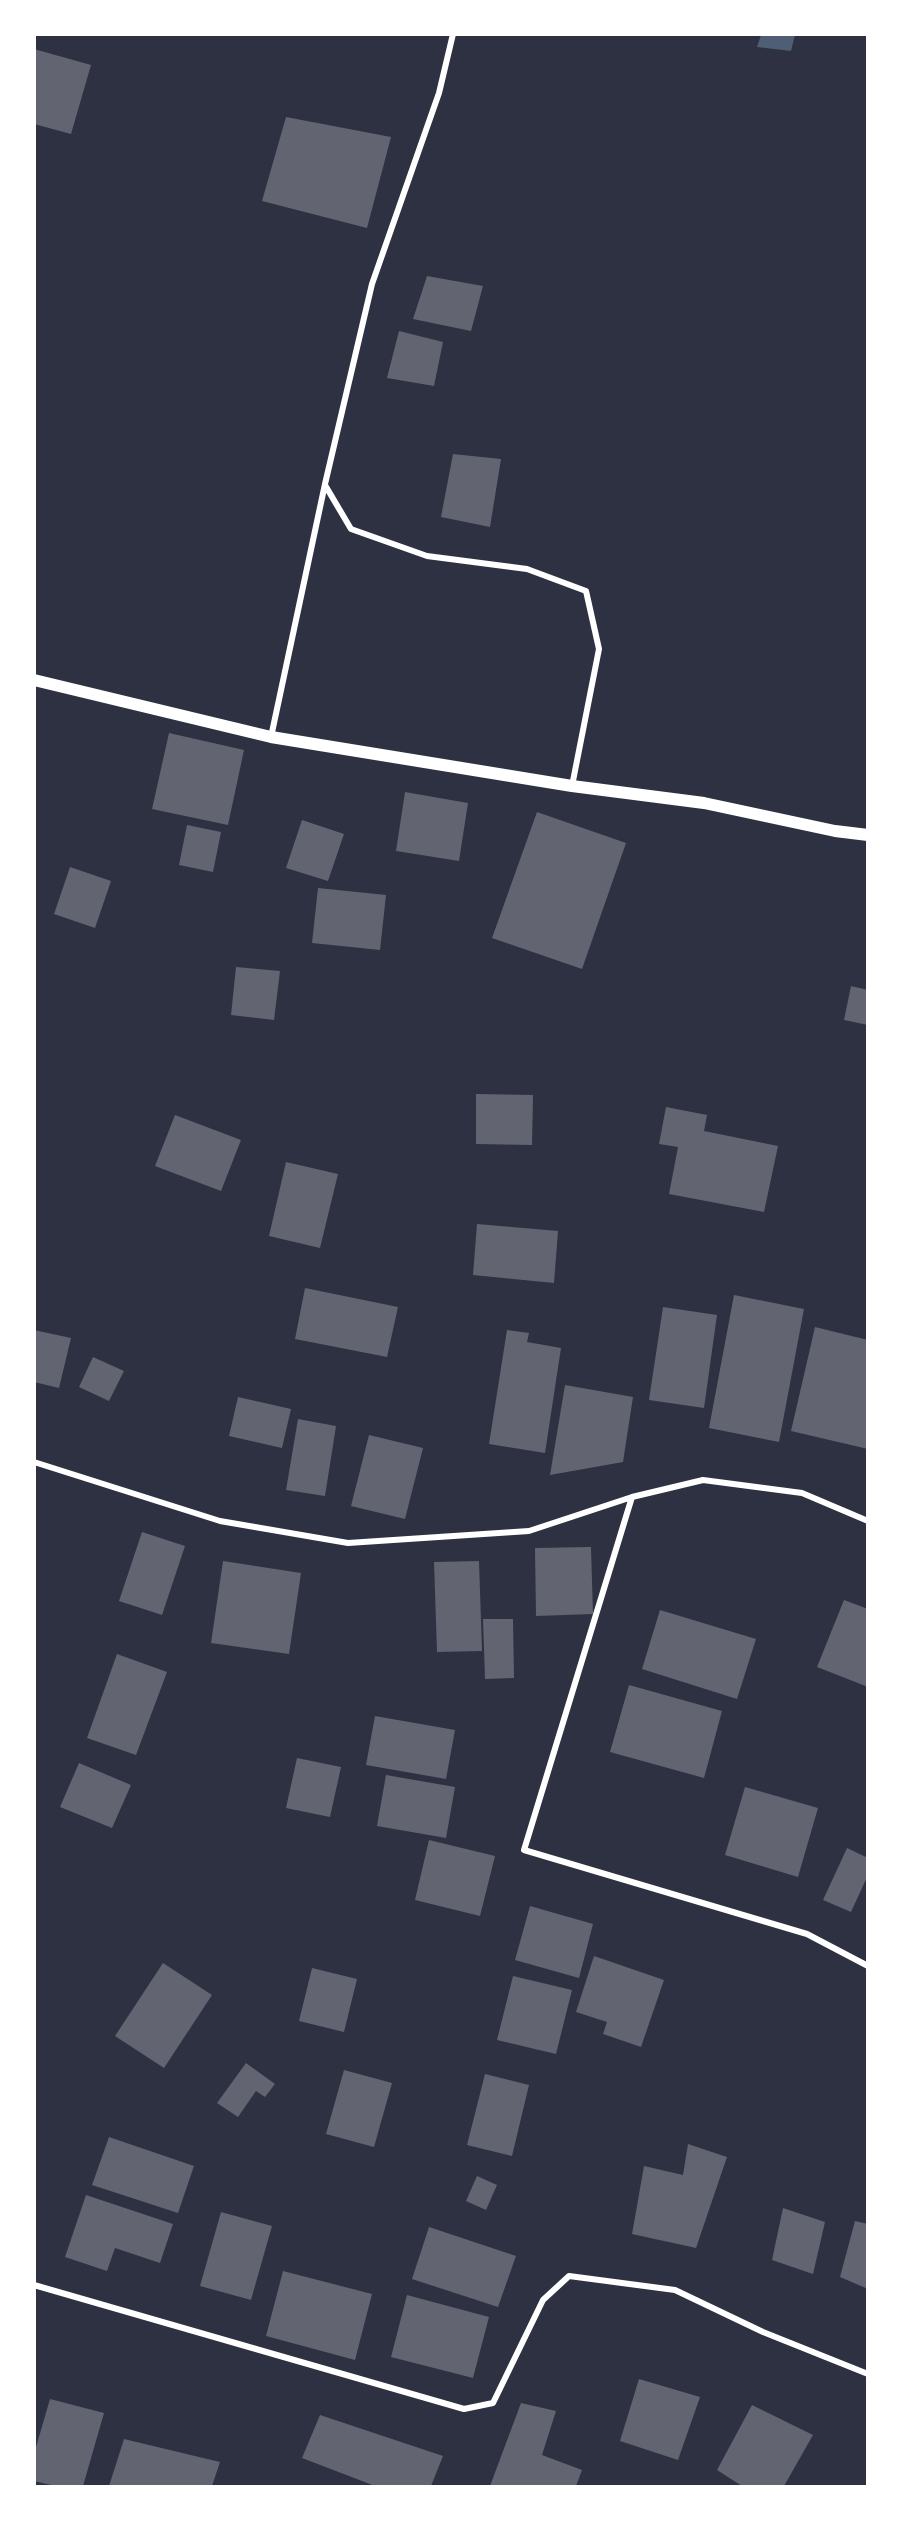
<!DOCTYPE html>
<style>
body{margin:0}
#map{position:relative;width:902px;height:2521px;overflow:hidden;background:#2d3142;font-family:Ubuntu,sans-serif}
canvas{display:block}
.frame{position:absolute;inset:0;border:36px solid #fff;pointer-events:none}
</style>
<div id="map">
<canvas width="902" height="2521"></canvas>
<div class="frame"></div>
</div>
<script>
const g = document.querySelector('canvas').getContext('2d');
g.lineJoin = 'round';
function fill(path, color) { g.fillStyle = color; g.fill(path, 'evenodd'); }
function stroke(path, color, width, dash) { g.strokeStyle = color; g.lineWidth = width; g.lineCap = dash ? 'butt' : 'round'; g.setLineDash(dash || []); g.stroke(path); }
fill(new Path2D(`
 M 761,35 L 795,35 L 791,51 L 757,47 Z`), '#4f5d75');
fill(new Path2D(`
 M 34,49 L 91,65 L 71,134 L 34,124 Z
 M 286,117 L 391,137 L 367,228 L 262,201 Z
 M 427,276 L 483,286 L 471,331 L 413,319 Z
 M 399,331 L 443,342 L 434,386 L 387,378 Z
 M 453,454 L 501,459 L 490,527 L 441,517 Z
 M 169,733 L 244,750 L 228,825 L 152,809 Z
 M 405,792 L 468,803 L 459,861 L 396,851 Z
 M 537,812 L 626,843 L 582,969 L 492,938 Z
 M 302,820 L 344,834 L 328,881 L 286,868 Z
 M 187,825 L 221,832 L 213,872 L 179,865 Z
 M 70,867 L 111,881 L 95,928 L 54,914 Z
 M 318,888 L 386,895 L 380,950 L 312,943 Z
 M 236,967 L 280,971 L 274,1020 L 231,1015 Z
 M 851,986 L 868,990 L 868,1025 L 844,1020 Z
 M 476,1094 L 533,1095 L 532,1145 L 476,1144 Z
 M 666,1107 L 707,1115 L 704,1131 L 778,1146 L 764,1212 L 669,1194 L 678,1147 L 659,1144 Z
 M 175,1115 L 241,1140 L 221,1191 L 155,1166 Z
 M 286,1162 L 338,1174 L 320,1248 L 269,1236 Z
 M 477,1224 L 558,1231 L 554,1283 L 473,1275 Z
 M 305,1288 L 398,1307 L 387,1357 L 295,1339 Z
 M 734,1295 L 804,1309 L 779,1442 L 709,1428 Z
 M 663,1307 L 717,1315 L 704,1408 L 649,1400 Z
 M 815,1327 L 868,1340 L 868,1449 L 791,1431 Z
 M 34,1330 L 71,1338 L 59,1388 L 34,1382 Z
 M 507,1330 L 529,1333 L 527,1342 L 561,1348 L 545,1453 L 489,1444 Z
 M 93,1357 L 124,1371 L 109,1401 L 79,1387 Z
 M 565,1385 L 633,1397 L 623,1462 L 550,1475 Z
 M 238,1397 L 291,1409 L 282,1448 L 229,1436 Z
 M 298,1419 L 336,1426 L 325,1496 L 286,1490 Z
 M 369,1435 L 423,1448 L 405,1519 L 351,1506 Z
 M 142,1532 L 185,1546 L 162,1615 L 119,1601 Z
 M 591,1547 L 593,1614 L 536,1616 L 535,1548 Z
 M 223,1561 L 301,1573 L 289,1654 L 211,1643 Z
 M 479,1561 L 482,1651 L 437,1652 L 434,1562 Z
 M 844,1600 L 868,1609 L 868,1687 L 817,1667 Z
 M 660,1610 L 756,1639 L 737,1699 L 642,1669 Z
 M 483,1619 L 513,1619 L 514,1678 L 485,1679 Z
 M 117,1654 L 167,1672 L 136,1755 L 87,1738 Z
 M 629,1685 L 722,1711 L 704,1778 L 610,1752 Z
 M 375,1716 L 455,1730 L 446,1779 L 366,1765 Z
 M 297,1758 L 341,1767 L 330,1817 L 286,1808 Z
 M 79,1763 L 131,1785 L 112,1828 L 60,1807 Z
 M 386,1775 L 455,1787 L 446,1838 L 377,1826 Z
 M 745,1787 L 818,1808 L 798,1877 L 725,1855 Z
 M 429,1840 L 495,1856 L 480,1916 L 415,1900 Z
 M 847,1848 L 868,1858 L 868,1875 L 851,1912 L 823,1900 Z
 M 530,1906 L 593,1924 L 579,1978 L 515,1960 Z
 M 594,1956 L 664,1980 L 641,2047 L 603,2034 L 607,2022 L 576,2012 Z
 M 163,1963 L 212,1995 L 164,2068 L 115,2036 Z
 M 312,1968 L 357,1979 L 344,2032 L 299,2021 Z
 M 513,1976 L 572,1990 L 556,2054 L 497,2040 Z
 M 246,2063 L 275,2084 L 265,2097 L 256,2091 L 238,2117 L 217,2103 Z
 M 344,2070 L 392,2083 L 374,2147 L 326,2134 Z
 M 485,2074 L 529,2085 L 512,2156 L 467,2145 Z
 M 109,2137 L 194,2166 L 178,2213 L 92,2185 Z
 M 688,2144 L 727,2157 L 696,2248 L 632,2234 L 644,2166 L 683,2175 Z
 M 477,2176 L 497,2185 L 486,2210 L 466,2201 Z
 M 86,2195 L 173,2224 L 160,2263 L 115,2248 L 107,2271 L 65,2257 Z
 M 783,2208 L 825,2222 L 813,2274 L 772,2260 Z
 M 221,2212 L 272,2226 L 251,2300 L 200,2286 Z
 M 855,2221 L 868,2224 L 868,2289 L 840,2277 Z
 M 429,2227 L 516,2256 L 498,2307 L 412,2279 Z
 M 283,2271 L 372,2294 L 355,2360 L 266,2336 Z
 M 407,2295 L 489,2317 L 473,2378 L 391,2357 Z
 M 639,2379 L 700,2397 L 678,2460 L 620,2441 Z
 M 50,2399 L 104,2413 L 83,2486 L 55,2486 L 34,2481 L 34,2454 Z
 M 521,2403 L 556,2411 L 542,2455 L 582,2470 L 576,2486 L 490,2486 Z
 M 752,2405 L 813,2435 L 784,2486 L 742,2486 L 717,2470 Z
 M 320,2415 L 443,2456 L 431,2486 L 375,2486 L 302,2458 Z
 M 124,2439 L 220,2462 L 212,2486 L 109,2486 Z`), '#626471');
stroke(new Path2D(`
 M 325,485 L 351,529 L 427,556 L 527,569 L 586,591 L 599,649 L 572,786
 M 271,737 L 325,484 L 372,284 L 439,93 L 453,34
 M 34,1462 L 220,1521 L 348,1543 L 529,1531 L 632,1497 L 703,1480 L 802,1493 L 868,1521
 M 632,1497 L 524,1850 L 807,1934 L 868,1966
 M 34,2285 L 464,2409 L 493,2403 L 543,2300 L 569,2276 L 675,2290 L 763,2332 L 868,2374`), '#fff', 6);
stroke(new Path2D(`
 M 34,680 L 271,737 L 572,786 L 704,803 L 835,831 L 868,835`), '#fff', 12);
</script>
